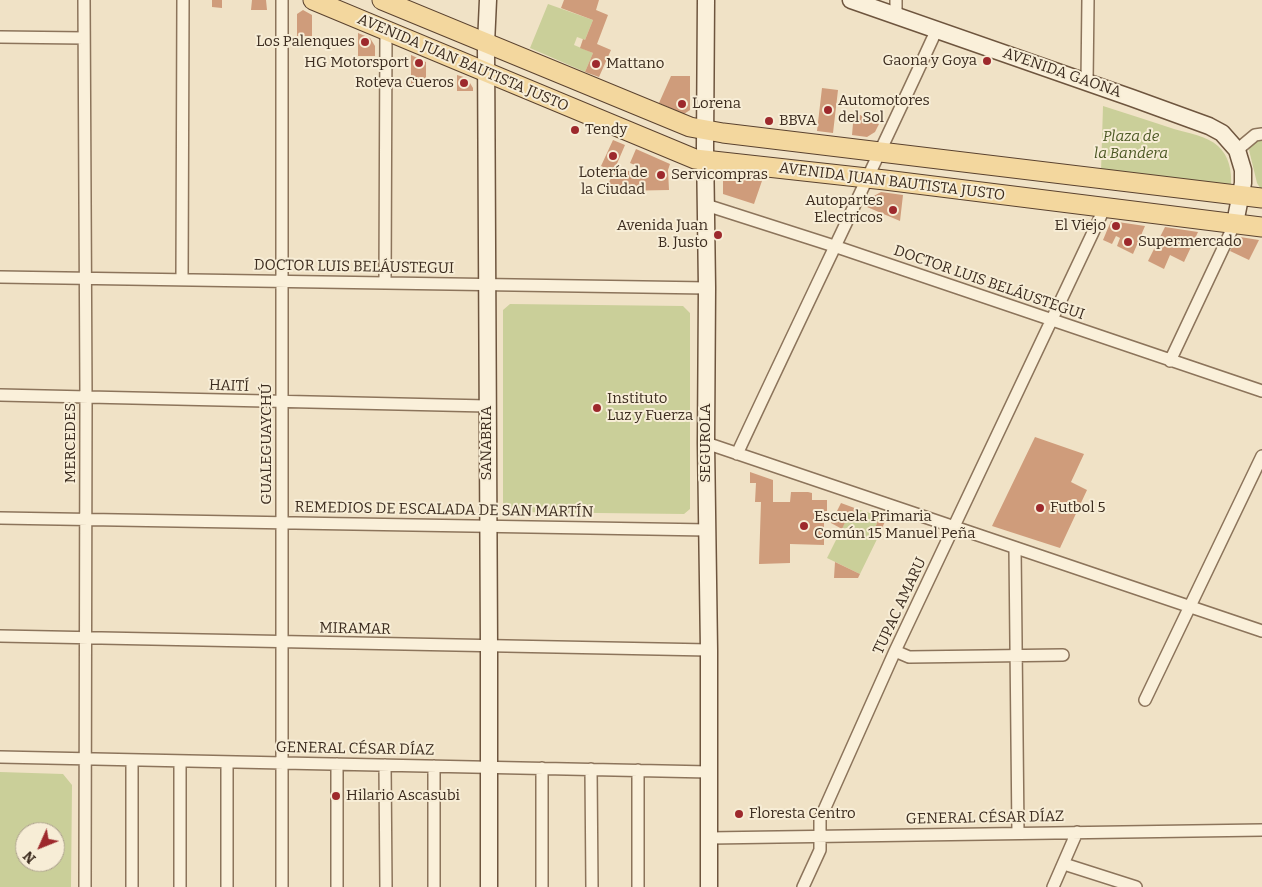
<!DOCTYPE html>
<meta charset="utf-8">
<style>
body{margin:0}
#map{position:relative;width:1262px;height:887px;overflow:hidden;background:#f0e2c6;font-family:Bitter,serif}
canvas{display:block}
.north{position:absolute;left:15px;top:822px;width:50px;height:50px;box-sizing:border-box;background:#f7edd6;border:1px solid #aca08d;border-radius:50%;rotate:226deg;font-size:14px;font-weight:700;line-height:20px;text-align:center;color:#3c2c1f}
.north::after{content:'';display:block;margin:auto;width:18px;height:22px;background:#9d292c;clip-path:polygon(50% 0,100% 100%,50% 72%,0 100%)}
</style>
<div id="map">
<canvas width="1262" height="887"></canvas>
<div class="north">N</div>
</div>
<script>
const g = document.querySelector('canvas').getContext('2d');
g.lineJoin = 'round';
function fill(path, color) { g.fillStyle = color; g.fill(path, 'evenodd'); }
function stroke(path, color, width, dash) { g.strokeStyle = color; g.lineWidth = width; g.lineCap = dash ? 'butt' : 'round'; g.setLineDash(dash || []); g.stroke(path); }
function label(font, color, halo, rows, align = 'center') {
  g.font = font + ' Bitter,serif'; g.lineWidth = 4; g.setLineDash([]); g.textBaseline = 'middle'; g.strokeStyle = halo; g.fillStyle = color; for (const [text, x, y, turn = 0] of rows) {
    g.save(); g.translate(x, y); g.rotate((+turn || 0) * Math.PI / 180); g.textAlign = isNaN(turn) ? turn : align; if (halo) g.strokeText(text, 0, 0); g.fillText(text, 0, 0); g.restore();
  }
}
fill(new Path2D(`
 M 548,4 L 593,20 L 585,40 L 577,37 L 574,45 L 593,53 L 585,72 L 530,48 Z
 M 1103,106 C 1127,114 1151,121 1174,129 C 1188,133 1207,136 1218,146 C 1229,156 1232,171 1231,185 L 1101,172 Z
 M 1255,140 L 1262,140 L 1262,191 L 1257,183 L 1249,150 L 1250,145 Z
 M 510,304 L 683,306 L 690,313 L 690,509 L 684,514 L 512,512 L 503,503 L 503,310 Z
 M 860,510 L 880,516 L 874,530 L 880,533 L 860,574 L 827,558 L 847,518 L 854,521 Z
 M 0,772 L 63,774 L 72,785 L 71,887 L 0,887 ZM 25,832 L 55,832 L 55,862 L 25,862 Z`), '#cacf99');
fill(new Path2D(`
 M 212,0 L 222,0 L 222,8 L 212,7 Z
 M 252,0 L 266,0 L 267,10 L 251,10 Z
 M 564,0 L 599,0 L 596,10 L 608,15 L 597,44 L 611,50 L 599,77 L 585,72 L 593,53 L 580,48 L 583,39 L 585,40 L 593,20 L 561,8 Z
 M 303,10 L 312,15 L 312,36 L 297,36 L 297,14 Z
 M 358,33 L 370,38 L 375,46 L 375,56 L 358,56 Z
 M 411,55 L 426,62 L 426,88 L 411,87 Z
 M 457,75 L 467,78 L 473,88 L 473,91 L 457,91 Z
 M 671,76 L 690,76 L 690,110 L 684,114 L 659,103 Z
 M 822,88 L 838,90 L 833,133 L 817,131 Z
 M 854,112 L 879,124 L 875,132 L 867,137 L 852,135 Z
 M 613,140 L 625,145 L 616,166 L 644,177 L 647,170 L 630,163 L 636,149 L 670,164 L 668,170 L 669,190 L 618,191 L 607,186 L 614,172 L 601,166 Z
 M 723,174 L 763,178 L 754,204 L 723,194 Z
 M 881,192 L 903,195 L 900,221 L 867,207 L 872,197 Z
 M 1111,221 L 1145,226 L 1133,254 L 1117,246 L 1120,238 L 1116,236 L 1112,244 L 1103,240 Z
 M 1165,227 L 1198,232 L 1184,262 L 1170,255 L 1164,269 L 1148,261 Z
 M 1240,237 L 1259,240 L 1249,260 L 1230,251 L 1236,239 Z
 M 1035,437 L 1084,454 L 1071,482 L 1087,490 L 1060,548 L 992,526 Z
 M 750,472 L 773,480 L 773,502 L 790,502 L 791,492 L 808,492 L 812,493 L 812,500 L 827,500 L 827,522 L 824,522 L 824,545 L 790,544 L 790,563 L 759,564 L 761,502 L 755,502 L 756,483 L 750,483 Z
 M 841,503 L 860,510 L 854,521 L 847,518 L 842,529 L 831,523 Z
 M 880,516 L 886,519 L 880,533 L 874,530 Z
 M 835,562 L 860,574 L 858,578 L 834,578 Z`), '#cf9c7b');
const street = new Path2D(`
 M 84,0 L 86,396 L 85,887
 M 282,0 L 282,887
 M 896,15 L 896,0
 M 0,37 L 84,38
 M 1087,82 L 1088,0
 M 1237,150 L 1255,135 L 1262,134
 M 706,205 L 834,246 L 1262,391
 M 0,277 L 707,288
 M 182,280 L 183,0
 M 385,283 L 386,31
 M 1170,361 L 1235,223
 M 0,395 L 487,406
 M 706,443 L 1262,631
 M 737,454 C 803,312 872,171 937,29
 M 0,518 L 708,530
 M 1015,548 L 1018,833
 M 0,636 L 709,650
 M 895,651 L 909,657 L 1063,655
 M 1145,700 L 1262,456
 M 0,757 L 709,772
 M 132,760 L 132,887
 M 180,761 L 180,887
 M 227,762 L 227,887
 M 337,764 L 337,887
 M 385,765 L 386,887
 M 434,766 L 434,887
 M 591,769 L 592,887
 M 709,838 L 1262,830
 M 1064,864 L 1136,887
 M 542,887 L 542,768
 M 638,887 L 638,770
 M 803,887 L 820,850 L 820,819 L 895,651 L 1105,207
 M 1053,887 L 1077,832`);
const secondary = new Path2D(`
 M 488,0 L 486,44 L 489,647 L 489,887
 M 706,0 L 705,146 L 707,288 L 706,443 L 709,650 L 709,887
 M 851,0 L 1132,98 L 1209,126 L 1222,133 L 1237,150 L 1243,170 L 1243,183 L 1235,223`);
const primary = new Path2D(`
 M 313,0 L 695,159 L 885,180 L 1262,227
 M 382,0 L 690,127 L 723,133 L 1262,198`);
stroke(street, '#8c745b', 14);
stroke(secondary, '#6e553e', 19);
stroke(primary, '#5a422f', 21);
stroke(street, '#faf0da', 11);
stroke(secondary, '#faf0da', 16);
stroke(primary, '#f3d79e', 19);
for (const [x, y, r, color] of [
 [365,42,5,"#9d292c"],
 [987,61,5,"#9d292c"],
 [419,63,5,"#9d292c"],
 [596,64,5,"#9d292c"],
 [464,83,5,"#9d292c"],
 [682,104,5,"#9d292c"],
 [828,110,5,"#9d292c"],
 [769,121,5,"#9d292c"],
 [575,130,5,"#9d292c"],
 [613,156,5,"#9d292c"],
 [661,175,5,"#9d292c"],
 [893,210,5,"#9d292c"],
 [1116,226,5,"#9d292c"],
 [718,235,5,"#9d292c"],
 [1128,242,5,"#9d292c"],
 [597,408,5,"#9d292c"],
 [1040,508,5,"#9d292c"],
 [804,526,5,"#9d292c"],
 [336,796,5,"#9d292c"],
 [739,814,5,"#9d292c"]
]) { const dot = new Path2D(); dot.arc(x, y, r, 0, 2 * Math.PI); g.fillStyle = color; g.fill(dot); stroke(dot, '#f7edd6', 2); }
label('15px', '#3c2c1f', '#f7edd6', [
 ["Los Palenques",355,42,"right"],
 ["Gaona y Goya",977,61,"right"],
 ["HG Motorsport",409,63,"right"],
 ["Mattano",606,64],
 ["Roteva Cueros",454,83,"right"],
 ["Automotores",838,101],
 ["del Sol",838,118],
 ["Lorena",692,104],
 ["BBVA",779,121],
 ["Tendy",585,130],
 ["Lotería de",613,173,"center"],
 ["la Ciudad",613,190,"center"],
 ["Servicompras",671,175],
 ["Autopartes",883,201,"right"],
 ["Electricos",883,218,"right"],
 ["Avenida Juan",708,226,"right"],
 ["B. Justo",708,243,"right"],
 ["El Viejo",1106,226,"right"],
 ["Supermercado",1138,242],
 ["Instituto",607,399],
 ["Luz y Fuerza",607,416],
 ["Futbol 5",1050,508],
 ["Escuela Primaria",814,517],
 ["Común 15 Manuel Peña",814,534],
 ["Hilario Ascasubi",346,796],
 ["Floresta Centro",749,814]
], 'left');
label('15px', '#3c2c1f', '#f7edd6', [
 ["AVENIDA JUAN BAUTISTA JUSTO",463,63,23],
 ["AVENIDA GAONA",1062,73,19],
 ["AVENIDA JUAN BAUTISTA JUSTO",892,182,7],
 ["DOCTOR LUIS BELÁUSTEGUI",354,267,1],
 ["DOCTOR LUIS BELÁUSTEGUI",989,283,19],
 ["HAITÍ",229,386,2],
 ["MERCEDES",71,443,-90],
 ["SANABRIA",487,443,-90],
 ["SEGUROLA",706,443,-90],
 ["GUALEGUAYCHÚ",267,444,-90],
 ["REMEDIOS DE ESCALADA DE SAN MARTÍN",444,510,1],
 ["TUPAC AMARU",900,606,-65],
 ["MIRAMAR",355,629,1],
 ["GENERAL CÉSAR DÍAZ",355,749,1],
 ["GENERAL CÉSAR DÍAZ",985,818,-1]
]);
label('italic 15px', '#4d5925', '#f7edd6', [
 ["Plaza de",1131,137],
 ["la Bandera",1131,154]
]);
</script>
